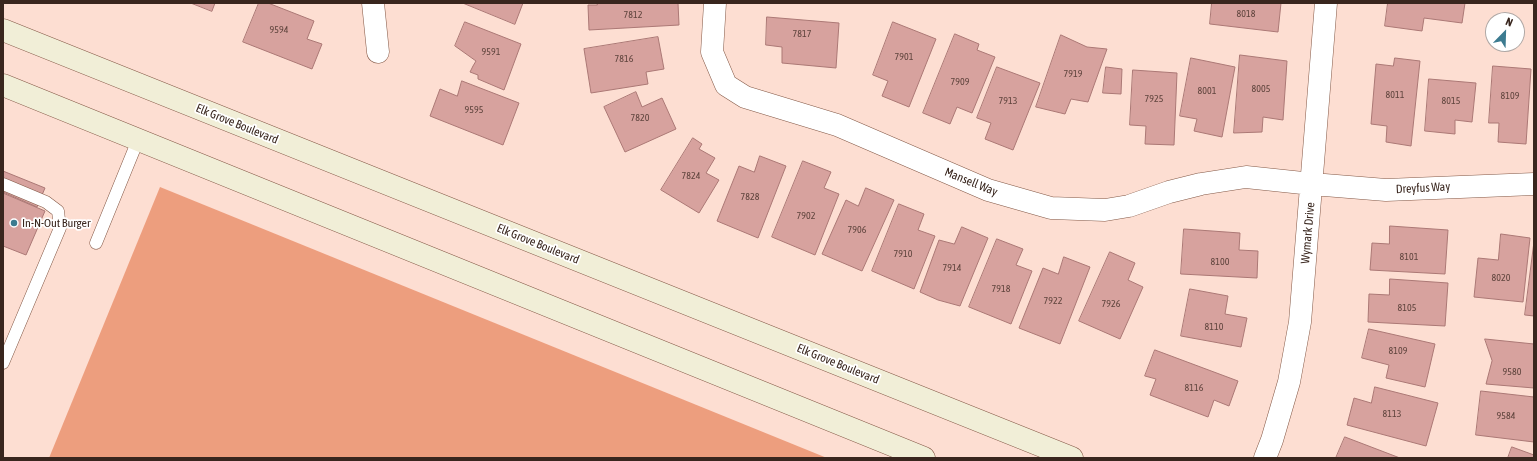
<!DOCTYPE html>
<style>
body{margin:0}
#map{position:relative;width:1537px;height:461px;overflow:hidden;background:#fdded2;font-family:"Asap Condensed",sans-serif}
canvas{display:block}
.frame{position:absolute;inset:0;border:4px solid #39261e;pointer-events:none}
.north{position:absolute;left:1485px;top:12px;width:40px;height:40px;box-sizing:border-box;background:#fff;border:1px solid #b0a8a5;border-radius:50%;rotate:23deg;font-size:11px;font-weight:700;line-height:16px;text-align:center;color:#39261e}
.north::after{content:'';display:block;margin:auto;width:14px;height:18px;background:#3c7b90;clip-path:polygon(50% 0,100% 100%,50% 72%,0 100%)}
</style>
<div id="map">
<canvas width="1537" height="461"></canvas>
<div class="frame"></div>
<div class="north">N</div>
</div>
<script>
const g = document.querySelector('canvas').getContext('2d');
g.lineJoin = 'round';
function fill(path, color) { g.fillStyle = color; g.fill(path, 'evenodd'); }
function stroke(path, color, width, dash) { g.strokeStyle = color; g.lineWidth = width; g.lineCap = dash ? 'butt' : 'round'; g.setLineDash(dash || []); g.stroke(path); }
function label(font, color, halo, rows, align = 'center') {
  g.font = font + ' "Asap Condensed",sans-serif'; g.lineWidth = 3.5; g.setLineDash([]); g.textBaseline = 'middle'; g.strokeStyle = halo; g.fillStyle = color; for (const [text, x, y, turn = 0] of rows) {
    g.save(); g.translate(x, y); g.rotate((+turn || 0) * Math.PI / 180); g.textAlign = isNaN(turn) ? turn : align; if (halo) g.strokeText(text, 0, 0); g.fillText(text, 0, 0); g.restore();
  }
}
fill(new Path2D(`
 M 160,187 L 827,458 L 49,458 Z`), '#ed9e7e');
const building = new Path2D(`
 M 191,3 L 215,3 L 212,11 Z
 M 259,3 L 268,3 L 314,21 L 307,39 L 322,44 L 312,69 L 243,42 Z
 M 463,3 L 523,3 L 515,24 Z
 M 597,3 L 678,3 L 679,25 L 589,30 L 588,5 L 597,5 Z
 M 1212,3 L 1281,3 L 1278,32 L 1210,24 Z
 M 1388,3 L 1465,3 L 1462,23 L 1424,18 L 1422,31 L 1385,26 Z
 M 767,17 L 839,23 L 836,68 L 782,63 L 782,47 L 766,45 Z
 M 465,22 L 521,44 L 504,90 L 478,79 L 478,75 L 470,72 L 473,66 L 476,61 L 455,46 Z
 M 893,22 L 936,39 L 909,107 L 882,96 L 888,81 L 873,75 Z
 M 955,34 L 979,44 L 977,50 L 995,57 L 972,113 L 957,107 L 950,124 L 923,113 Z
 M 1061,35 L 1087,47 L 1107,49 L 1088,102 L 1071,99 L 1065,114 L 1036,107 Z
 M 658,37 L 664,69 L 646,72 L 648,84 L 591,93 L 584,49 Z
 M 1240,55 L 1287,61 L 1283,120 L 1263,117 L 1262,132 L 1234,133 Z
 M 1191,58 L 1235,67 L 1222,137 L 1194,131 L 1197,119 L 1180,116 Z
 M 1395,58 L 1420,61 L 1411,146 L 1386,142 L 1387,126 L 1371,124 L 1376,64 L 1393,66 Z
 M 1493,66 L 1531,69 L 1526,144 L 1498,142 L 1499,123 L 1489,123 Z
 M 997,67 L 1040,83 L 1013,150 L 985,139 L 991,123 L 977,118 Z
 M 1106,67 L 1122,69 L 1121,94 L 1103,93 Z
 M 1133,70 L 1177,73 L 1174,145 L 1145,144 L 1146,126 L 1130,125 Z
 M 1429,79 L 1476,83 L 1472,122 L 1455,120 L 1455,134 L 1425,131 Z
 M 462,81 L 519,103 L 503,145 L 430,116 L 440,89 L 457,96 Z
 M 636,92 L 642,107 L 662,98 L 676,129 L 625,152 L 604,107 Z
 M 693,138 L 702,144 L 699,149 L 715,158 L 706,173 L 719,180 L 699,213 L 661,190 Z
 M 760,156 L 786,166 L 758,238 L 717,221 L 739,166 L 754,172 Z
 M 803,161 L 831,172 L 824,188 L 839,194 L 815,255 L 772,237 Z
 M 3,171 L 45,188 L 37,207 L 3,192 Z
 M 866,188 L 894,200 L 862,271 L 822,254 L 846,200 L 858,206 Z
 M 3,193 L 45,211 L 26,255 L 3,246 Z
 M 899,204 L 924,214 L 918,230 L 935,236 L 914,289 L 872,271 Z
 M 1390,226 L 1448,230 L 1445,274 L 1370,270 L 1372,243 L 1389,244 Z
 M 962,227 L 988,238 L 960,306 L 938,300 L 920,292 L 939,240 L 954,244 Z
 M 1184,229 L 1240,233 L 1239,250 L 1258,251 L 1257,278 L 1181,274 Z
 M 1501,234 L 1530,238 L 1523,302 L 1474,297 L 1478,258 L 1498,260 Z
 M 997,239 L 1023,249 L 1016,265 L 1032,271 L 1011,324 L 969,307 Z
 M 1534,242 L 1534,316 L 1525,315 Z
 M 1110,252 L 1135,263 L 1128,280 L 1143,287 L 1120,339 L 1079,321 Z
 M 1064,257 L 1090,267 L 1060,344 L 1019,328 L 1043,268 L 1058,274 Z
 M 1390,279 L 1448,283 L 1445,326 L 1368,322 L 1369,294 L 1389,295 Z
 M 1190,289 L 1228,296 L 1225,314 L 1247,318 L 1241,347 L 1181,336 Z
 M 1369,329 L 1435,344 L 1425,387 L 1386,378 L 1389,365 L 1362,358 Z
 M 1485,339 L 1534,344 L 1534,388 L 1486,384 L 1492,361 Z
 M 1155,350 L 1238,381 L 1229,406 L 1214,400 L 1208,417 L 1150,395 L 1156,379 L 1145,376 Z
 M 1375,387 L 1438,403 L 1426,446 L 1347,425 L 1354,398 L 1371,403 Z
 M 1481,391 L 1534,397 L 1534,442 L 1476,435 Z
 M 1345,437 L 1400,458 L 1336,458 Z
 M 1512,447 L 1534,455 L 1534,458 L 1508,458 Z`);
fill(building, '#d7a29e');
stroke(building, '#ab7875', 1);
const service = new Path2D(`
 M 3,184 L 46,202 L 58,211 L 60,228 L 3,363
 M 96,243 L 138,140`);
const minor = new Path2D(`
 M 373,3 L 378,52
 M 715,3 L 712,52 L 726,85 L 745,97 L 837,125 L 988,190 L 1051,208 L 1105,210 L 1129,206 L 1169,192 L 1201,184 L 1246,177 L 1312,184 L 1386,190 L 1534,184
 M 1265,458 L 1272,440 L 1289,382 L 1300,322 L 1326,3`);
const secondary = new Path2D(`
 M 3,30 L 1072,458
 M 3,85 L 924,458`);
stroke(service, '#845947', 13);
stroke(minor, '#845947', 23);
stroke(secondary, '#845947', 23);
stroke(service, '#fff', 12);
stroke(minor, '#fff', 22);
stroke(secondary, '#f1eed7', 22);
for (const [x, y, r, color] of [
 [14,223,4,"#3c7b90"]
]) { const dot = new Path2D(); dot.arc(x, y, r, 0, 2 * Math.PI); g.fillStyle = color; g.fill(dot); stroke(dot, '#fff', 1.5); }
label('10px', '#60453e', null, [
 ["8018",1246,14],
 ["7812",633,15],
 ["9594",279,30],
 ["7817",802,34],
 ["9591",491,52],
 ["7901",904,57],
 ["7816",624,59],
 ["7919",1073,74],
 ["7909",960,82],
 ["8005",1261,89],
 ["8001",1207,91],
 ["8011",1395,95],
 ["8109",1510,96],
 ["7925",1154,99],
 ["7913",1008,101],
 ["8015",1451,101],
 ["9595",474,110],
 ["7820",640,118],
 ["7824",691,176],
 ["7828",750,197],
 ["7902",806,216],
 ["7906",857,230],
 ["7910",903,254],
 ["8101",1409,257],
 ["8100",1220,262],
 ["7914",952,268],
 ["8020",1501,278],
 ["7918",1001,289],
 ["7922",1053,301],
 ["7926",1111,304],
 ["8105",1407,308],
 ["8110",1214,327],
 ["8109",1398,351],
 ["9580",1512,372],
 ["8116",1194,388],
 ["8113",1392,414],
 ["9584",1506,416]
]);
label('12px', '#39261e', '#fff', [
 ["Elk Grove Boulevard",237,124,22],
 ["Mansell Way",971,182,22],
 ["Dreyfus Way",1423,188,-3],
 ["Wymark Drive",1308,233,-85],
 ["Elk Grove Boulevard",538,244,22],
 ["Elk Grove Boulevard",838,364,22]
]);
label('12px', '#39261e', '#fff', [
 ["In-N-Out Burger",22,223]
], 'left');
</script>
